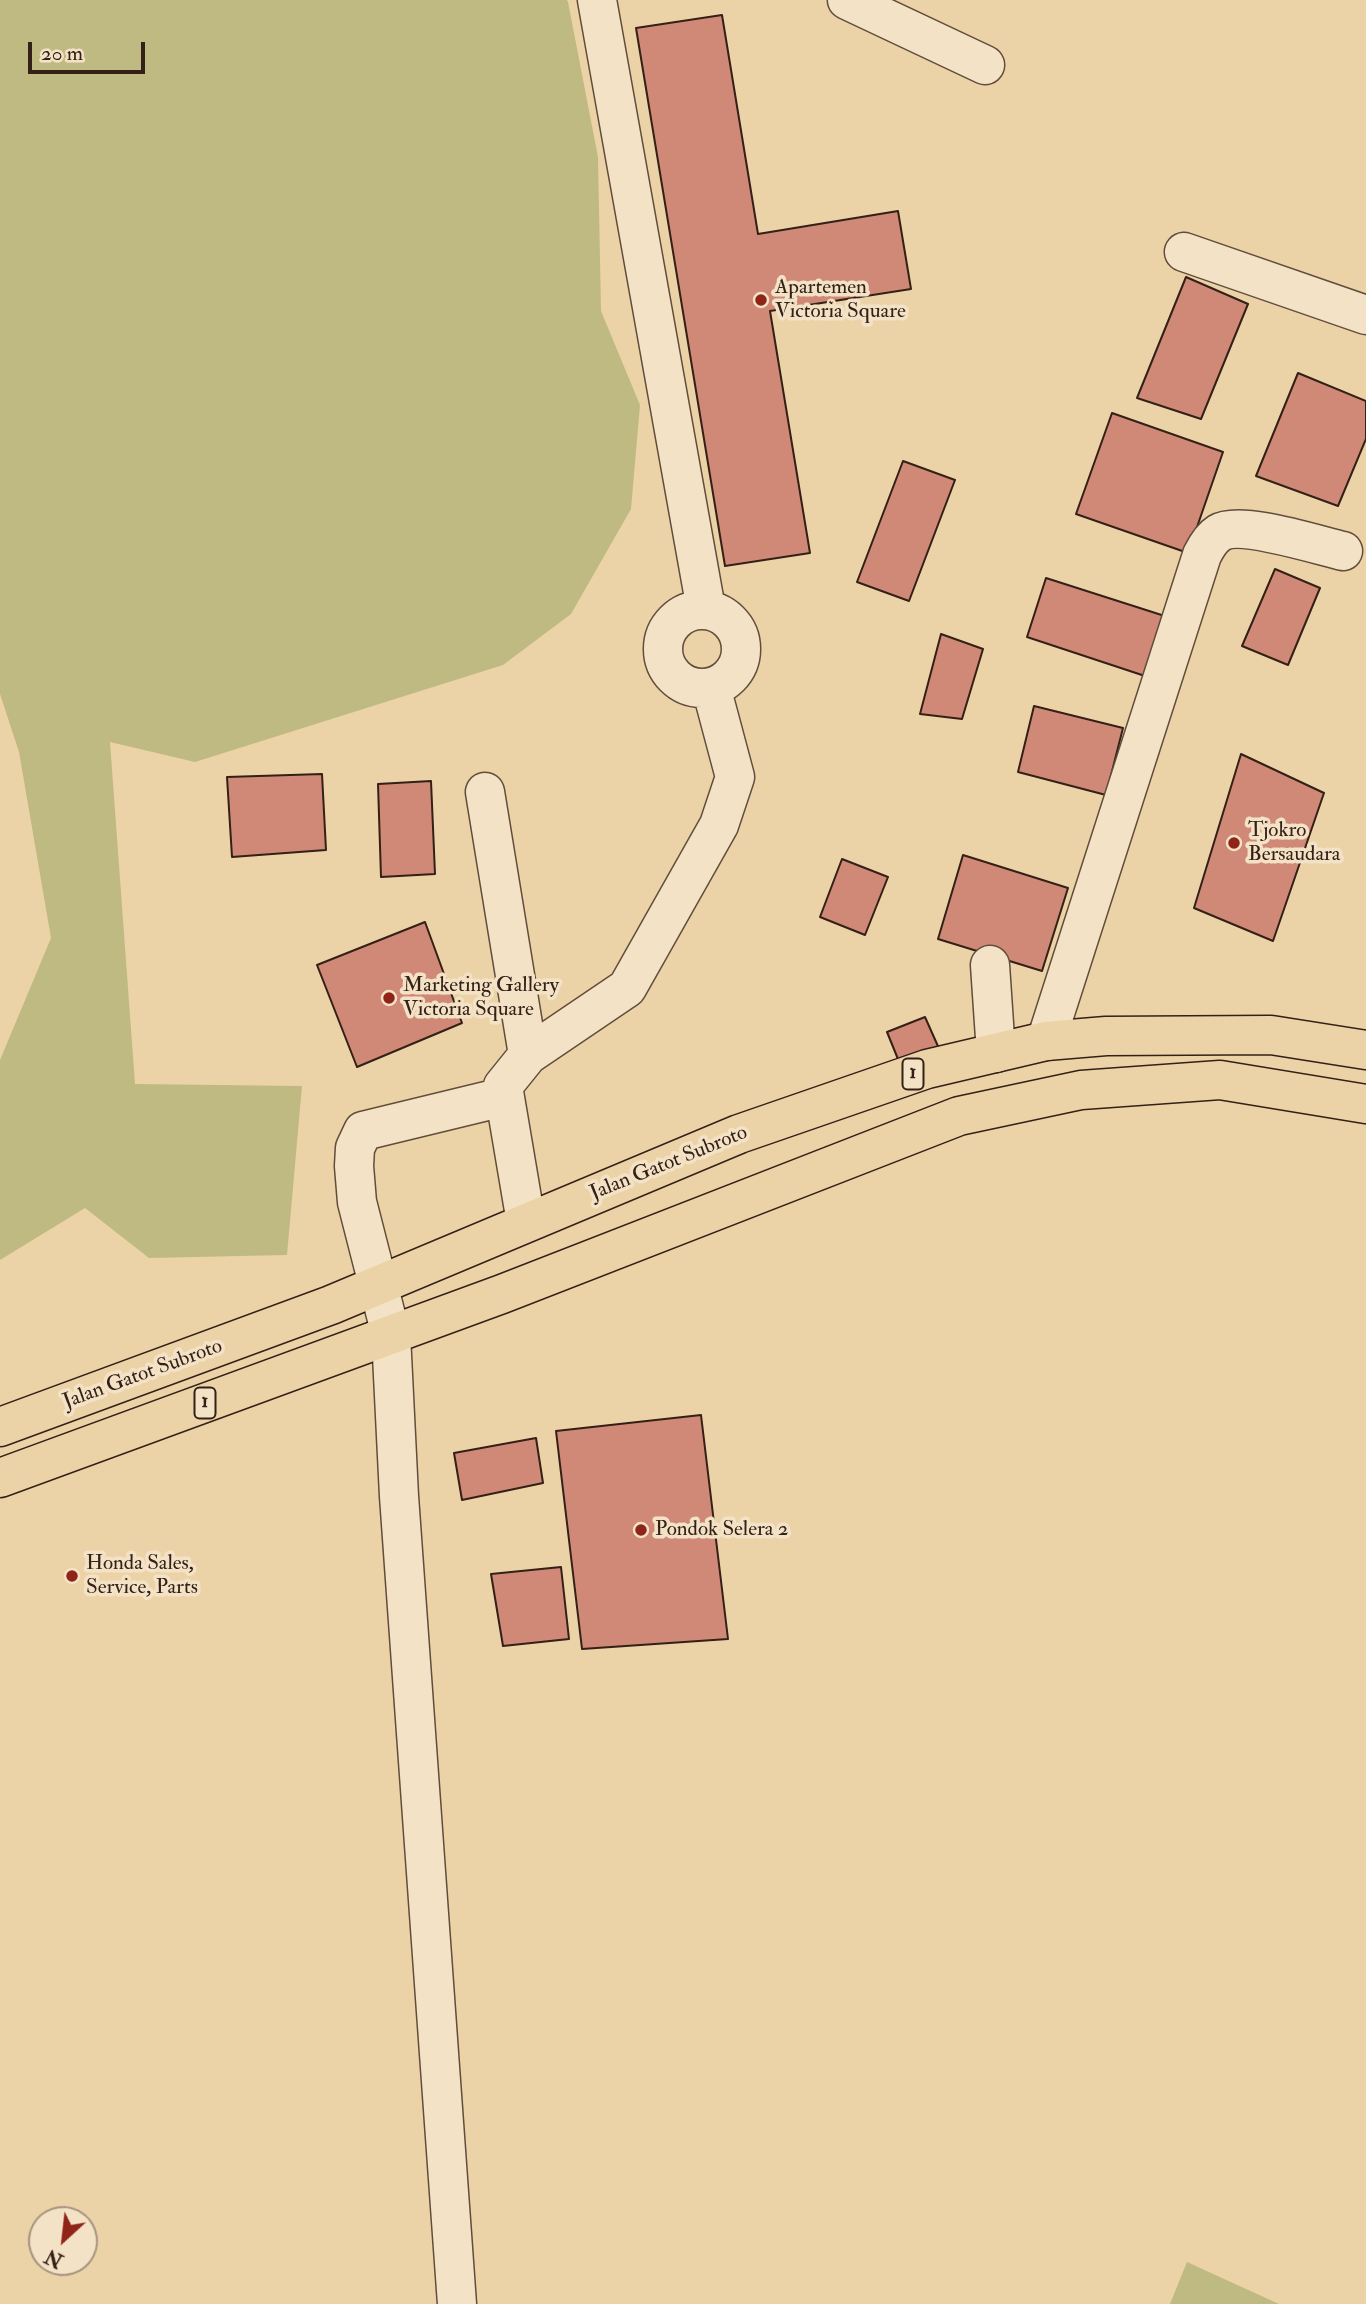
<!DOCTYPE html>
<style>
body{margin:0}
#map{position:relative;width:1366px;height:2304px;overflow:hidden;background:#ecd3a7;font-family:"IM FELL Double Pica",serif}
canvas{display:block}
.north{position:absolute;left:28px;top:2206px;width:70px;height:70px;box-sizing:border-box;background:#f3e2c6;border:2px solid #a69480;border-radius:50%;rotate:207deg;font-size:19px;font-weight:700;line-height:28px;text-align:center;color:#332017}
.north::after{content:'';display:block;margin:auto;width:24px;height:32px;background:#8f2418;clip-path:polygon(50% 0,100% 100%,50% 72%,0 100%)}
.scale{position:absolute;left:28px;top:42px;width:117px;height:32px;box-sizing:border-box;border:4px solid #332017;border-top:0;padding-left:9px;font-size:21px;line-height:24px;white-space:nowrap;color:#332017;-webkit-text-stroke:5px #f3e2c6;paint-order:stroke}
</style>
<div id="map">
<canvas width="1366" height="2304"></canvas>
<div class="north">N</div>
<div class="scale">20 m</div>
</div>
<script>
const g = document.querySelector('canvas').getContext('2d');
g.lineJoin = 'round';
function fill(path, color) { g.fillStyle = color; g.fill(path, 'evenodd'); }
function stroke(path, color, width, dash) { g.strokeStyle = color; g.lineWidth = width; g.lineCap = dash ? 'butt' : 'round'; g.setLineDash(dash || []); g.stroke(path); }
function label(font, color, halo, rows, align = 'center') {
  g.font = font + ' "IM FELL Double Pica",serif'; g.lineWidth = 7; g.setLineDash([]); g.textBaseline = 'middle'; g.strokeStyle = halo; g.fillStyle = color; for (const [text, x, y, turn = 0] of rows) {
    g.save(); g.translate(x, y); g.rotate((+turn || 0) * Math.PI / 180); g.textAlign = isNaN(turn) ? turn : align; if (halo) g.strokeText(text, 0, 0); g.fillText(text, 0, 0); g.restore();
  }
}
fill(new Path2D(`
 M 0,0 L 567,0 L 568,2 L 598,157 L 601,311 L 640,405 L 631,509 L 571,614 L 503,665 L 195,762 L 110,742 L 135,1084 L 302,1086 L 287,1255 L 149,1258 L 85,1208 L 0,1260 L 0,1060 L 51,938 L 19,752 L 0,694 Z
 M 1187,2262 L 1279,2304 L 1170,2304 Z`), '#bfba82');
const building = new Path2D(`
 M 722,15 L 758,234 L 898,211 L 911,289 L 770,311 L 810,553 L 725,566 L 636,28 Z
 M 1186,277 L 1248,304 L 1201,419 L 1137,398 Z
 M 1298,373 L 1366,401 L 1366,439 L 1338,506 L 1256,476 Z
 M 1112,413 L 1223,452 L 1188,553 L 1076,514 Z
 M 903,461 L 955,480 L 909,601 L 857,582 Z
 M 1275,569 L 1320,588 L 1288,665 L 1242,646 Z
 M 1046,578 L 1171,618 L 1151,678 L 1027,637 Z
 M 941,634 L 983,649 L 962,719 L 920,714 Z
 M 1034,706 L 1123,728 L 1106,795 L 1018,772 Z
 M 1241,754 L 1324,793 L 1273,941 L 1194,908 Z
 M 322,774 L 326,850 L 232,857 L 227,777 Z
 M 431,781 L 435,874 L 381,877 L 378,784 Z
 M 963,855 L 1068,888 L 1042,971 L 938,939 Z
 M 842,859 L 888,877 L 865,935 L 820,917 Z
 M 425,922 L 462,1023 L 357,1067 L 317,965 Z
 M 925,1017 L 941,1053 L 902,1069 L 887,1032 Z
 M 701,1415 L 728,1639 L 582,1649 L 556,1431 Z
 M 536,1438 L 543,1483 L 462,1500 L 454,1453 Z
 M 561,1567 L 569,1639 L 503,1646 L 491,1574 Z`);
fill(building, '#d08877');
stroke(building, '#332017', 2);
const minor = new Path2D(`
 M 597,0 L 706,609
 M 847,0 L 985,65
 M 1184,252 L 1366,315
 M663 649a39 39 0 1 1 78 0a39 39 0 1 1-78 0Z
 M 485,792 L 528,1055
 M 990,965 L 996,1053
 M 1046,1041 L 1202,555 C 1206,547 1211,538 1219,533 C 1240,520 1317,545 1343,551
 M 526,1222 L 503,1086 L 528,1055 L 627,988 L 719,825 L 735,777 L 711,687
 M 457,2304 L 399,1496 L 391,1335 L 357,1202 L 354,1166 L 355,1148 L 363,1131 L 503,1097`);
const highway = new Path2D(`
 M 0,1427 L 331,1305 L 739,1134 L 927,1069 L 1046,1041 L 1106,1036 L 1271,1035 L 1366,1050
 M 0,1478 L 502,1294 L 959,1116 L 1081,1090 L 1220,1080 L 1366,1104`);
stroke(minor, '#614d3b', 41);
stroke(highway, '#332017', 41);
stroke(minor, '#f3e2c6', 38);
stroke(highway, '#ecd3a7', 38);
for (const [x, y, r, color] of [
 [761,300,7,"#8f2418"],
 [1234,843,7,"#8f2418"],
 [389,998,7,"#8f2418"],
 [641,1530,7,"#8f2418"],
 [72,1576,7,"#8f2418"]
]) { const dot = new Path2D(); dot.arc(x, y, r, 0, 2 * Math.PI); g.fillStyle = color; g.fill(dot); stroke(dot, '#f3e2c6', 2.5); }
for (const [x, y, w] of [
 [913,1074,21],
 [205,1403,21]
]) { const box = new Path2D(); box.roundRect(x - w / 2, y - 15.5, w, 31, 5); g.fillStyle = '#f3e2c6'; g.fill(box); stroke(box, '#332017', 2); }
label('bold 19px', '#332017', null, [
 ["1",913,1074],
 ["1",205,1403]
]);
label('21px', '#332017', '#f3e2c6', [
 ["Apartemen",775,288],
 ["Victoria Square",775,312],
 ["Tjokro",1248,831],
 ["Bersaudara",1248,855],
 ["Marketing Gallery",403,986],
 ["Victoria Square",403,1010],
 ["Pondok Selera 2",655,1530],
 ["Honda Sales,",86,1564],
 ["Service, Parts",86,1588]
], 'left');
label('21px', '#332017', '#f3e2c6', [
 ["Jalan Gatot Subroto",669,1164,-22],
 ["Jalan Gatot Subroto",143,1375,-20]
]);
</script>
